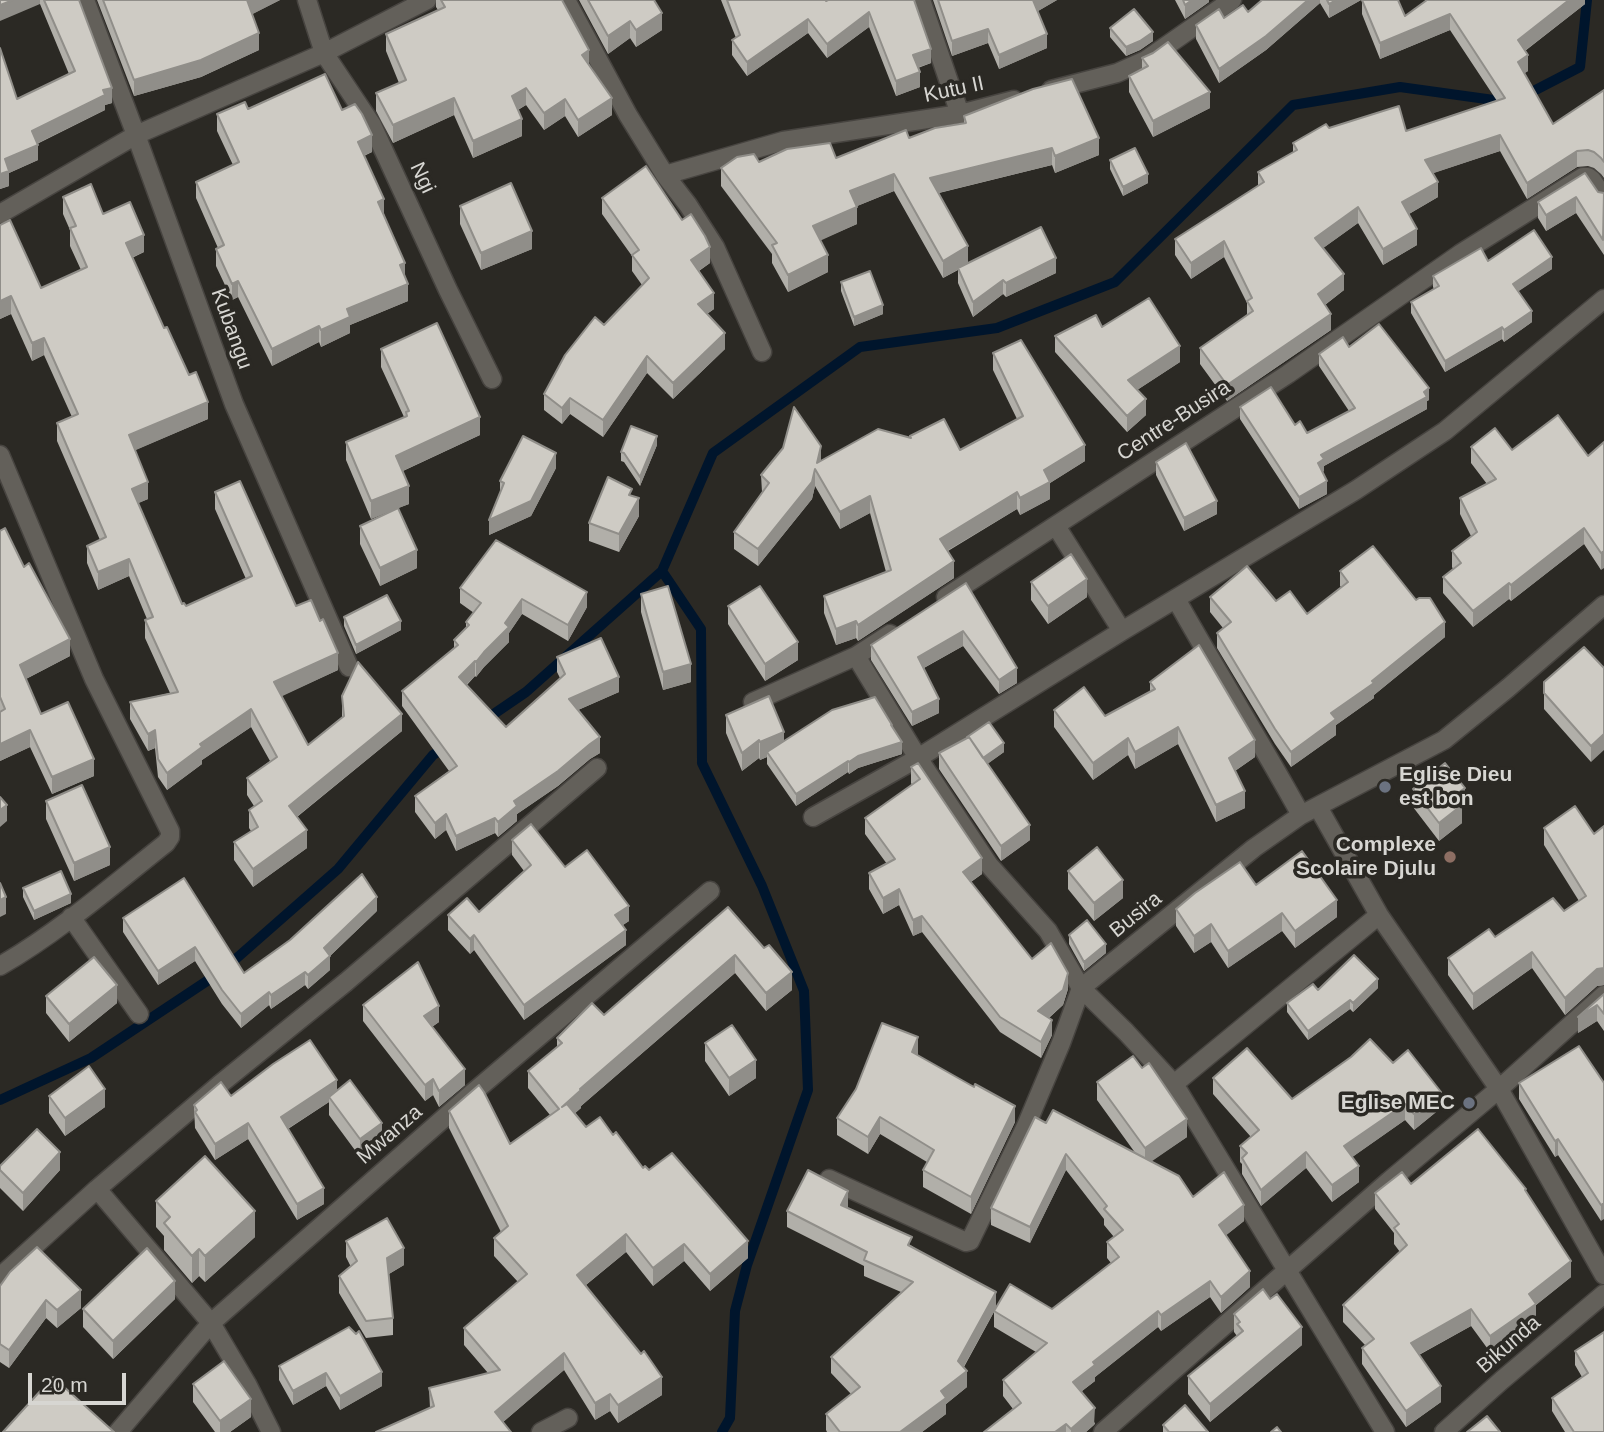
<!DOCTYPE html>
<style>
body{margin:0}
#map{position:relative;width:1604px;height:1432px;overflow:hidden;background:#2b2924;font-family:Arial,sans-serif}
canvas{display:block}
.scale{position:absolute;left:28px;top:1373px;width:98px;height:32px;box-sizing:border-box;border:4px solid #d7d6d2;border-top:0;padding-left:9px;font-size:21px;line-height:24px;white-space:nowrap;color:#d7d6d2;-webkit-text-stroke:5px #2b2924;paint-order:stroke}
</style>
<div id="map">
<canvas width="1604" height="1432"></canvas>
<div class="scale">20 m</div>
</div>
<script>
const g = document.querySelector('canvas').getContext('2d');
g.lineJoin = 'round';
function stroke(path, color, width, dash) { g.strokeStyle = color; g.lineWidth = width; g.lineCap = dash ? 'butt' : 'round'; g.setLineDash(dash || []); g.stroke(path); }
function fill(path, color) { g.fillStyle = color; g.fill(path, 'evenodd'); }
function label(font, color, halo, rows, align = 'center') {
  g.font = font + ' Arial,sans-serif'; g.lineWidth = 7; g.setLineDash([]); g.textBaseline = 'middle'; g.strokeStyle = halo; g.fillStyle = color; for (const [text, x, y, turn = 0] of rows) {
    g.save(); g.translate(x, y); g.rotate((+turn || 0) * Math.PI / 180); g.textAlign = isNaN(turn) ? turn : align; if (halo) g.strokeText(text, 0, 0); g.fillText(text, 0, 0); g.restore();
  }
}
stroke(new Path2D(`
 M 1522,97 L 1580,67 L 1587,0
 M 485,720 L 526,692 L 662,571
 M 0,1100 L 91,1058 L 222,971 L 338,869 L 433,755 L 447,746
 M 722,1432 L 730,1418 L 735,1311 L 747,1265 L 808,1090 L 804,991 L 762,886 L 702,763 L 701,629 L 662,571 L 713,453 L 860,347 L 997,328 L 1115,282 L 1293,105 L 1400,87 L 1508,102`), '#00152c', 10);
const street = new Path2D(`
 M 85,0 L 136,135 L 234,404 L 349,667
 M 307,0 L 324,53 L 372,125 L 448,290 L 492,379
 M 566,0 L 628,115 L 665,175 L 688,205 L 715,247 L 762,352
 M 921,0 L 960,114
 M 1051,90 L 1117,73 L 1146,60 L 1232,0
 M 665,175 L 783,141 L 960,114 L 1014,100
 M 0,214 L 136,135 L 324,53 L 427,0
 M 0,455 L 94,679 L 170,831 L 170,837 L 166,843 C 113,885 59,932 0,966
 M 1056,526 L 1122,631
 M 946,597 L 1288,374 L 1460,254 L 1583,177 L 1588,177 L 1592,180 L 1604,198
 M 1176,599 C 1217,672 1261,742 1301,815
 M 856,656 L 918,758 L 989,865 L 1048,931 L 1081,988 L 1126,1032 L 1174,1084 L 1385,1432
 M 753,702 L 856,656 L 890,634
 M 1318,807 L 1379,915 L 1499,1089 L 1604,1275
 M 813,817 L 918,758 L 1122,631 L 1356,490 L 1445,431 L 1604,299
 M 71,917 L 139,1014
 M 1174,1084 L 1379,915
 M 829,1179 L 966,1242 L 970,1241 L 1026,1126 L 1061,1043 L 1081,988 L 1254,848 L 1301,815 L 1444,740 L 1508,688 L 1604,605
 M 97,1189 L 211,1323 L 247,1384 L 271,1432
 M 0,1277 L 97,1189 L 219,1085 L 346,982 L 597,768
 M 118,1432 L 211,1323 L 469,1096 L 710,891
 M 541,1432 L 568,1418
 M 1103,1432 L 1389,1181 L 1499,1089 L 1604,995
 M 1444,1432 L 1502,1380 L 1604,1294`);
stroke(street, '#474440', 21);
stroke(street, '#63605a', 18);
fill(new Path2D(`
 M 0,0 L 79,0 L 112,103 L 105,105 L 105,110 L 37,144 L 38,160 L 9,173 L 9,186 L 0,189 L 0,48 L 17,99 L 69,74 L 40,4 Z
 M 97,0 L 280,0 L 252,14 L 259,50 L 201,77 L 134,96 Z
 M 436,0 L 562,0 L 589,64 L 612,115 L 578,137 L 565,116 L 544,130 L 526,105 L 518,110 L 522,136 L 473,158 L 454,115 L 393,143 L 376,111 L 376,93 L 399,83 L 386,51 L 386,34 L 438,10 L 436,7 Z
 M 579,0 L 654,0 L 662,30 L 636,47 L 630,38 L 608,54 Z
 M 721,0 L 826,0 L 826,1 L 914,0 L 931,63 L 918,68 L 920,87 L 896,96 L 869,27 L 827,58 L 808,33 L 747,76 L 732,55 L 732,40 L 736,38 Z
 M 933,0 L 1057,0 L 1038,11 L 1047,48 L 999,69 L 988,43 L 952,56 Z
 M 1175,0 L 1209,0 L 1209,2 L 1185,19 Z
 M 1262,0 L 1361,0 L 1329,18 L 1320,3 L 1266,50 L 1219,83 L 1196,39 L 1196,25 L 1248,12 Z
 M 1362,0 L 1398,0 L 1405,16 L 1585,0 L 1585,4 L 1525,51 L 1528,71 L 1524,73 L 1553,124 L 1604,90 L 1604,178 L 1601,174 L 1594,168 L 1588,166 L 1577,167 L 1527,199 L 1500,151 L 1433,173 L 1438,197 L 1409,214 L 1417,245 L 1383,265 L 1358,223 L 1323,248 L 1344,290 L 1325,305 L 1331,330 L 1227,401 L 1200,364 L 1200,348 L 1247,315 L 1247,303 L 1224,257 L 1191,279 L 1175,255 L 1175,239 L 1258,186 L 1258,172 L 1293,152 L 1293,143 L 1329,128 L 1406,131 L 1497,101 L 1450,30 L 1380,59 L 1362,14 Z
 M 1110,28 L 1153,41 L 1140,50 L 1126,56 L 1110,37 Z
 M 1142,58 L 1210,108 L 1153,137 L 1129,92 L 1129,76 L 1142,69 Z
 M 248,109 L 342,110 L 372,152 L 364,156 L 405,275 L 408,301 L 350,325 L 350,333 L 321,347 L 319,342 L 272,366 L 238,297 L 232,300 L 216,266 L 216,249 L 218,248 L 196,198 L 196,182 L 233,165 L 217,131 L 217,114 Z
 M 964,116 L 1099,155 L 1055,173 L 1052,165 L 939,193 L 968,263 L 1056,273 L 1006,297 L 1003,294 L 973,317 L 958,283 L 958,270 L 943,278 L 894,191 L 857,206 L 857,224 L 820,240 L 828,272 L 788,292 L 772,263 L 772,254 L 721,186 L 721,168 L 759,162 L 836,158 L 964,123 Z
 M 1110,160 L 1148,183 L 1123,196 L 1110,169 Z
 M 1598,192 L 1604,193 L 1604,255 L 1576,213 L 1546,231 L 1538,218 L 1538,202 Z
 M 63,197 L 103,214 L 144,252 L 132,258 L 164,328 L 208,419 L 135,450 L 148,499 L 138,503 L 182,604 L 186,606 L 246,579 L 215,509 L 215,492 L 296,606 L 338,670 L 281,696 L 308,745 L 342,717 L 342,696 L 402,731 L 297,817 L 307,848 L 253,887 L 234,860 L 234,842 L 251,831 L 249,828 L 249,810 L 254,806 L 247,795 L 247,778 L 270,761 L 251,727 L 202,760 L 202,764 L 167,790 L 158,777 L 155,748 L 148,751 L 130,719 L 130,702 L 170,693 L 145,638 L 145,620 L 147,619 L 129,576 L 98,590 L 87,563 L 87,546 L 100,540 L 57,441 L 57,423 L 72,417 L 44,355 L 32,361 L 11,314 L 0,319 L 0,225 L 41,288 L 81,270 L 70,246 L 70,230 L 63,214 Z
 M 602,198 L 710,263 L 699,271 L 714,309 L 707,314 L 725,349 L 673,399 L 647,373 L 603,437 L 570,414 L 562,424 L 544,410 L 544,394 L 604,325 L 642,285 L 632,271 L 632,256 L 602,214 Z
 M 460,206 L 532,249 L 481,270 L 460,224 Z
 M 1488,261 L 1552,269 L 1518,291 L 1532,322 L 1504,342 L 1502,339 L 1445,372 L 1411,313 L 1411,302 L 1434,289 L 1433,287 L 1433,276 Z
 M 841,282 L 883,314 L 854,326 L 841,291 Z
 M 1102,327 L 1180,362 L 1137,390 L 1146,415 L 1127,432 L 1055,352 L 1055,336 Z
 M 1349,347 L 1429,400 L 1427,401 L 1427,409 L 1324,466 L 1324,471 L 1322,472 L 1327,494 L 1299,509 L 1240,419 L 1240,407 L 1295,425 L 1307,433 L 1349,411 L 1319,366 L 1319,354 Z
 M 381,349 L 480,435 L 403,471 L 409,504 L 398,508 L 417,568 L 380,586 L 360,544 L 360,526 L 397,508 L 371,519 L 346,460 L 346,442 L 404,417 L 381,367 Z
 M 993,353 L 1085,461 L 1050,483 L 1050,499 L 1020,515 L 1017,509 L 948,551 L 954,578 L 858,641 L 856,638 L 836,645 L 824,613 L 824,596 L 886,572 L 870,513 L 840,529 L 815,486 L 812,499 L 758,566 L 734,549 L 734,532 L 762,492 L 761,475 L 821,461 L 960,450 L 1017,419 L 993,370 Z
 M 1604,442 L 1601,570 L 1584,544 L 1511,601 L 1509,599 L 1473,627 L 1443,593 L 1443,577 L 1453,569 L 1452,567 L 1452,551 L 1471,536 L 1460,514 L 1460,498 L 1487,484 L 1471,463 L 1471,447 L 1588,456 Z
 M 657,445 L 640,486 L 624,462 L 621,461 L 621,452 Z
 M 1156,462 L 1217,514 L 1184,531 L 1156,475 Z
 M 556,468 L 531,516 L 489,535 L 500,494 L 500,481 Z
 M 632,495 L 639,516 L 619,552 L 589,541 L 589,523 Z
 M 0,531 L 24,567 L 70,656 L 26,679 L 41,714 L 94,776 L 52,794 L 30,747 L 0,761 Z
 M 1340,571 L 1445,637 L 1374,695 L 1374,698 L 1336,725 L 1336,735 L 1291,767 L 1275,744 L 1217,648 L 1217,633 L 1223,628 L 1210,612 L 1210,597 L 1276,601 L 1307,614 L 1341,587 L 1340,586 Z
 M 1031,582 L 1087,597 L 1048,624 L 1031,600 Z
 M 966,583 L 1017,683 L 999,694 L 963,646 L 924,668 L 939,713 L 912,726 L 871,660 L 871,645 Z
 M 460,588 L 587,607 L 568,641 L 522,614 L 509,633 L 509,642 L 484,667 L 476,677 L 475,676 L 467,685 L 506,727 L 560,678 L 557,672 L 557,657 L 619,692 L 578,710 L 600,753 L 590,759 L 558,786 L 517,814 L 517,821 L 498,837 L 495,833 L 456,851 L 446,830 L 435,839 L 415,812 L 415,796 L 449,771 L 402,706 L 402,691 L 454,648 L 454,640 L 466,629 L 466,622 L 474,613 L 460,603 Z
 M 641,594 L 691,682 L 663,690 L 641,612 Z
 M 728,606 L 798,660 L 765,681 L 728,624 Z
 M 344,617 L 401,630 L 356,654 L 344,626 Z
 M 1604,668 L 1591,762 L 1544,709 L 1544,682 Z
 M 1150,682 L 1255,757 L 1235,771 L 1245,808 L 1216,822 L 1178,744 L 1135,769 L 1128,755 L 1093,780 L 1054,727 L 1054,710 L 1105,716 L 1150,692 Z
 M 726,715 L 784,741 L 892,727 L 902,754 L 858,768 L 849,774 L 848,772 L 796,806 L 767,764 L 767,757 L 760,760 L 759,758 L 742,771 L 726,733 Z
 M 967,737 L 1004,752 L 987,764 L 1030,840 L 1001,861 L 939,769 L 939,753 L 967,739 Z
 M 918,763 L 982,874 L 971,882 L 1032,959 L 1068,989 L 1063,1005 L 1049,1018 L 1052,1035 L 1041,1058 L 1000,1032 L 922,932 L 913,936 L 899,905 L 883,914 L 869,889 L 869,873 L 887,864 L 865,834 L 865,818 L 912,785 L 911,783 L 911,767 Z
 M 1413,789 L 1465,805 L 1462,807 L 1462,823 L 1439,841 L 1413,807 Z
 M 46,801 L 110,865 L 74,881 L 46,819 Z
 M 1604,826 L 1604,985 L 1597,986 L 1565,1015 L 1532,968 L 1473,1010 L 1448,975 L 1448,958 L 1495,937 L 1564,911 L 1579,901 L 1544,845 L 1544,828 L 1594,834 Z
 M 512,840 L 565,867 L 629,921 L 623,925 L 626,945 L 524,1020 L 474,950 L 470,954 L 448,930 L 448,915 L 479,912 L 524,871 L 512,855 Z
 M 1068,871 L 1123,898 L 1094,921 L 1068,889 Z
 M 184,878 L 244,973 L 377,911 L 330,956 L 330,970 L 308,989 L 305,985 L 271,1009 L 269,1005 L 241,1028 L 222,1004 L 195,961 L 158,985 L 123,932 L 123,918 Z
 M 1256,885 L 1337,917 L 1295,948 L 1282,931 L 1228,968 L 1211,942 L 1194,953 L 1176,926 L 1176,909 Z
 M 23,888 L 71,903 L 34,920 L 23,897 Z
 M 728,907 L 792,990 L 766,1011 L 735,973 L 581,1106 L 581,1108 L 575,1113 L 586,1127 L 613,1135 L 643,1168 L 649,1170 L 748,1258 L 710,1291 L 684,1261 L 653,1286 L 626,1252 L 586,1285 L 662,1395 L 618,1423 L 610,1411 L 595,1420 L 564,1370 L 503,1422 L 430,1408 L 429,1388 L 488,1373 L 464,1345 L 464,1328 L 518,1282 L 494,1256 L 494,1238 L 501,1232 L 449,1128 L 449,1111 L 510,1144 L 550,1115 L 528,1088 L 528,1071 L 557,1047 L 557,1038 L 604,1015 Z
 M 1069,935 L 1106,953 L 1084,971 L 1069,944 Z
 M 1378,988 L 1353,1012 L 1350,1009 L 1308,1040 L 1287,1012 L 1287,1003 Z
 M 1604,994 L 1604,1031 L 1597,1021 L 1578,1033 Z
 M 46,996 L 117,1003 L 69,1042 L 46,1013 Z
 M 363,1005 L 439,1022 L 432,1027 L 465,1085 L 439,1107 L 433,1095 L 425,1101 L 363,1021 Z
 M 705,1043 L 756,1078 L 729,1096 L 705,1061 Z
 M 918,1054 L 918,1055 L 1015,1122 L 971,1214 L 923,1187 L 923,1170 L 927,1162 L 880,1134 L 868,1154 L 837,1135 L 837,1118 Z
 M 1393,1063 L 1441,1108 L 1414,1130 L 1405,1120 L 1352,1157 L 1359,1182 L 1332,1202 L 1306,1168 L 1261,1206 L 1242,1174 L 1242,1164 L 1240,1162 L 1240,1146 L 1251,1137 L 1213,1094 L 1213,1078 L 1292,1099 Z
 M 1097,1082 L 1187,1137 L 1151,1161 L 1193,1197 L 1244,1221 L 1226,1235 L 1250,1287 L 1221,1313 L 1210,1297 L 1161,1331 L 1158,1327 L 1095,1377 L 1095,1381 L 1082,1391 L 1095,1424 L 1086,1432 L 984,1432 L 1013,1409 L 1003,1396 L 1003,1380 L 1036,1352 L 994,1327 L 994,1312 L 964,1367 L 967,1387 L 946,1404 L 946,1414 L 922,1432 L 827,1432 L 826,1430 L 826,1414 L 851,1394 L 831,1373 L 831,1357 L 901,1292 L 864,1276 L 864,1266 L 787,1227 L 787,1211 L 848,1207 L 847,1208 L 912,1246 L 996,1307 L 1052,1309 L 1111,1263 L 1107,1258 L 1107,1242 L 1114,1237 L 1104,1225 L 1104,1219 L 1066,1170 L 1030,1243 L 991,1225 L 991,1208 L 1046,1123 L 1136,1154 L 1097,1100 Z
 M 1519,1083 L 1604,1083 L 1601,1221 L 1558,1155 L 1555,1157 L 1519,1099 Z
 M 337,1091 L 382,1141 L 360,1157 L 329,1115 L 329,1102 L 288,1129 L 324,1204 L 297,1220 L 248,1139 L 215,1160 L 195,1128 L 194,1105 L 231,1096 Z
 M 49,1096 L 105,1107 L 65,1136 L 49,1113 Z
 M 0,1166 L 60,1170 L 23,1211 L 0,1188 Z
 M 1411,1184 L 1526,1193 L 1571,1277 L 1536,1305 L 1536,1320 L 1490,1352 L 1471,1326 L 1419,1355 L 1441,1402 L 1406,1427 L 1362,1364 L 1362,1348 L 1365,1345 L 1343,1322 L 1343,1305 L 1400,1252 L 1394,1244 L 1394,1233 L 1375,1209 L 1375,1193 Z
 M 156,1201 L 255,1237 L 205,1282 L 199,1276 L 192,1283 L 164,1250 L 164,1236 L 156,1227 Z
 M 346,1241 L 404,1265 L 389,1274 L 393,1318 L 393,1335 L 366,1338 L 339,1293 L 339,1276 L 351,1267 L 346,1257 Z
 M 0,1286 L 81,1308 L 57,1328 L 46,1318 L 9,1368 L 0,1362 Z
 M 175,1299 L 113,1359 L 83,1327 L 83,1309 Z
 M 1270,1299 L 1302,1345 L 1210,1422 L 1188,1394 L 1188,1376 L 1237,1336 L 1234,1332 L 1234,1314 Z
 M 349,1327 L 382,1386 L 340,1410 L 326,1386 L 293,1405 L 279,1380 L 279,1366 Z
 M 1604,1332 L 1604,1432 L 1565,1432 L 1552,1411 L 1552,1398 L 1582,1377 L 1575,1365 L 1575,1351 Z
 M 193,1384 L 251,1417 L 230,1432 L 215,1432 L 193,1402 Z
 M 1163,1425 L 1208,1432 L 1163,1432 Z`), '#b1afa9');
fill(new Path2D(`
 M 13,0 L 40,0 L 40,4 L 0,21 L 0,5 Z
 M 247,0 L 280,0 L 247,17 Z
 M 1033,0 L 1057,0 L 1033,14 Z
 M 1192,0 L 1209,0 L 1209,2 L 1185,19 L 1185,5 Z
 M 1308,0 L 1320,0 L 1320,3 L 1266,50 L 1219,83 L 1219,69 Z
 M 1336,0 L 1361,0 L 1329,18 L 1329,4 Z
 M 1569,0 L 1585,0 L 1585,4 L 1518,56 L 1518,40 Z
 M 869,12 L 869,27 L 827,58 L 827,44 Z
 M 662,13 L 662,30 L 636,47 L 636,30 Z
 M 1450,14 L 1450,30 L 1380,59 L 1380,43 Z
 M 808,19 L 808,33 L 747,76 L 747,62 Z
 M 630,21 L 630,38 L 608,54 L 608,36 Z
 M 988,29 L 988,43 L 952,56 L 952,41 Z
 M 1153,32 L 1153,41 L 1140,50 L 1126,56 L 1126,47 Z
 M 259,33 L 259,50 L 201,77 L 134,96 L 134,80 Z
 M 1047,34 L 1047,48 L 999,69 L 999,55 Z
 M 931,49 L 931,63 L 913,69 L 913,55 Z
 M 589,50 L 589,67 L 582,55 Z
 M 1528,55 L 1528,71 L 1518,78 L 1518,62 Z
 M 920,72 L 920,87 L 896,96 L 896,81 Z
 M 112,88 L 112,103 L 105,105 L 105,110 L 32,146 L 32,131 L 103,90 Z
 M 526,88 L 526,105 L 512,113 L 512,96 Z
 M 1210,92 L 1210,108 L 1153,137 L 1153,121 Z
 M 454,98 L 454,115 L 393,143 L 393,125 Z
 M 612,98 L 612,115 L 578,137 L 578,120 Z
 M 565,99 L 565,116 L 544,130 L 544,113 Z
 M 522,119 L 522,136 L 473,158 L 473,141 Z
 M 372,135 L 372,152 L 358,158 L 358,142 Z
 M 1500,135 L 1500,151 L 1425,176 L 1425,160 Z
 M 1099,138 L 1099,155 L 1055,173 L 1055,156 Z
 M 38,145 L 38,160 L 9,173 L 9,186 L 0,189 L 0,174 L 5,159 Z
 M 1052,148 L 1052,165 L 930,195 L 930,178 Z
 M 1577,151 L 1577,167 L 1527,199 L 1527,183 Z
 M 894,174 L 894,191 L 850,209 L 850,191 Z
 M 1148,174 L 1148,183 L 1123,196 L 1123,187 Z
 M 1438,182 L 1438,197 L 1402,218 L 1402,202 Z
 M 1576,197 L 1576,213 L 1546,231 L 1546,215 Z
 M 384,199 L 384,216 L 378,202 Z
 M 857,207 L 857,224 L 813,244 L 813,226 Z
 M 1358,207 L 1358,223 L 1315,254 L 1315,238 Z
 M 1417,229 L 1417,245 L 1383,265 L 1383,249 Z
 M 532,231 L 532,249 L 481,270 L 481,253 Z
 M 144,235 L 144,252 L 126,260 L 126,243 Z
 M 1224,241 L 1224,257 L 1191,279 L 1191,263 Z
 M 968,246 L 968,264 L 943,278 L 943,261 Z
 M 710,247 L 710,263 L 691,276 L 691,260 Z
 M 828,255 L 828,272 L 788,292 L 788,275 Z
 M 1552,257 L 1552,269 L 1513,295 L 1513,284 Z
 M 1056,258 L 1056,273 L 1006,297 L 1006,283 Z
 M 405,263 L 405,280 L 400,265 Z
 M 1344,274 L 1344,290 L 1318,310 L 1318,294 Z
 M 1003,280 L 1003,294 L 973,317 L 973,302 Z
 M 238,281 L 238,297 L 232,300 L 232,284 Z
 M 408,284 L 408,301 L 350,325 L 350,333 L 321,347 L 321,330 L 347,309 Z
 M 714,293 L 714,309 L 698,320 L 698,304 Z
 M 11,296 L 11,314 L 0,319 L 0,301 Z
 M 883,305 L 883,314 L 854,326 L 854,317 Z
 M 1532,311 L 1532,322 L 1504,342 L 1504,330 Z
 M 1331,314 L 1331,330 L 1227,401 L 1227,385 Z
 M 319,326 L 319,342 L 272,366 L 272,349 Z
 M 1502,327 L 1502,339 L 1445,372 L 1445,361 Z
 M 725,333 L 725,349 L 673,399 L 673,383 Z
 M 44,338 L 44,355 L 32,361 L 32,343 Z
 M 1180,346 L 1180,362 L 1128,396 L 1128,380 Z
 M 647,356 L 647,373 L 603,437 L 603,420 Z
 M 1429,388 L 1429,400 L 1427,401 L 1427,409 L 1324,466 L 1324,471 L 1318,475 L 1318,463 L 1321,455 Z
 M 570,398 L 570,414 L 562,424 L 562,408 Z
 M 1146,399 L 1146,415 L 1127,432 L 1127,416 Z
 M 208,402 L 208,419 L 129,453 L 129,435 Z
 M 480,417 L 480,435 L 396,474 L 396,456 Z
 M 657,436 L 657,445 L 640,486 L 640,477 Z
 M 1085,445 L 1085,461 L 1050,483 L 1050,499 L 1020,515 L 1020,498 L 1044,470 Z
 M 821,446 L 821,463 L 817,463 Z
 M 556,453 L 556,468 L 531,516 L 489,535 L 489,520 Z
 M 815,469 L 815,486 L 812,499 L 758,566 L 758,549 Z
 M 1327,481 L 1327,494 L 1299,509 L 1299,497 Z
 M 148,482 L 148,499 L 132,506 L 132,489 Z
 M 409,486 L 409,504 L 371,519 L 371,501 Z
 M 1017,492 L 1017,509 L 940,555 L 940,539 Z
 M 870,496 L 870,513 L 840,529 L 840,512 Z
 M 639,498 L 639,516 L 619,552 L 619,534 Z
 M 1217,501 L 1217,514 L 1184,531 L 1184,518 Z
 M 1584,528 L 1584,544 L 1511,601 L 1511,585 Z
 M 417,550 L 417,568 L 380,586 L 380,568 Z
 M 1604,551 L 1604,568 L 1601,570 L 1601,553 Z
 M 129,559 L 129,576 L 98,590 L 98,572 Z
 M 954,561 L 954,578 L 858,641 L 858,625 Z
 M 1087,579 L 1087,597 L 1048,624 L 1048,606 Z
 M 1509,583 L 1509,599 L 1473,627 L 1473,611 Z
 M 587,592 L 587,607 L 568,641 L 568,625 Z
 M 522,599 L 522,614 L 509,633 L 509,642 L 484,667 L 476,677 L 476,662 Z
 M 401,621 L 401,630 L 356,654 L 356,645 Z
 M 856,621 L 856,638 L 836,645 L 836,629 Z
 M 1445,622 L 1445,637 L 1374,695 L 1374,698 L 1336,725 L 1336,735 L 1291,767 L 1291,752 L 1331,713 Z
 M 963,631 L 963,646 L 918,671 L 918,657 Z
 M 70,639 L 70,656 L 20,682 L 20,665 Z
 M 798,642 L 798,660 L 765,681 L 765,664 Z
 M 338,653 L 338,670 L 274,700 L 274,682 Z
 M 475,661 L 475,676 L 459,692 L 459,677 Z
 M 691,664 L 691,682 L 663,690 L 663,672 Z
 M 1017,668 L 1017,683 L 999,694 L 999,680 Z
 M 619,677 L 619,692 L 569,714 L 569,699 Z
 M 939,699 L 939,713 L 912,726 L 912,712 Z
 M 251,709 L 251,727 L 202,760 L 202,764 L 167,790 L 167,773 L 200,744 Z
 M 402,714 L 402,731 L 289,823 L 289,806 Z
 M 1178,727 L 1178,744 L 1135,769 L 1135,752 Z
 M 30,730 L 30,747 L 0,761 L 0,744 Z
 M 155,730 L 155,748 L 148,751 L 148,734 Z
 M 784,732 L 784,750 L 767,752 L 767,757 L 760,760 L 760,742 Z
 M 1604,734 L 1604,750 L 1591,762 L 1591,746 Z
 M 600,737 L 600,753 L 590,759 L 558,786 L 517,814 L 517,821 L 498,837 L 498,822 L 514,801 L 590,744 Z
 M 1128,738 L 1128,755 L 1093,780 L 1093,763 Z
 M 759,740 L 759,758 L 742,771 L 742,753 Z
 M 1255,740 L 1255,757 L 1229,775 L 1229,758 Z
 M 902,742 L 902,754 L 858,768 L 849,774 L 849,762 L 858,756 Z
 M 1004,743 L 1004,752 L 982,768 L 982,759 Z
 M 94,759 L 94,776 L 52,794 L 52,777 Z
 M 848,761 L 848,772 L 796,806 L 796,794 Z
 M 1465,788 L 1465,805 L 1462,807 L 1462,823 L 1439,841 L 1439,823 L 1455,795 Z
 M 1245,791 L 1245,808 L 1216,822 L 1216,805 Z
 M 7,805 L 7,821 L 0,827 L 0,810 Z
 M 446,814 L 446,830 L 435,839 L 435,823 Z
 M 495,818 L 495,833 L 456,851 L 456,836 Z
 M 1030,825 L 1030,840 L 1001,861 L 1001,846 Z
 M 307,830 L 307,848 L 253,887 L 253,869 Z
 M 110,847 L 110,865 L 74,881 L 74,863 Z
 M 982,858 L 982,874 L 963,887 L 963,872 Z
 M 1123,880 L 1123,898 L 1094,921 L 1094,903 Z
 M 899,889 L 899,905 L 883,914 L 883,898 Z
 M 71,894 L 71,903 L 34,920 L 34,911 Z
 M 6,897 L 6,914 L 0,917 L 0,900 Z
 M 377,897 L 377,911 L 330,956 L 330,970 L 308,989 L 308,975 L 324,948 Z
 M 1337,900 L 1337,917 L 1295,948 L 1295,931 Z
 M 629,906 L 629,921 L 615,930 L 615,915 Z
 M 1282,913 L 1282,931 L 1228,968 L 1228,951 Z
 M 922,916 L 922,932 L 913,936 L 913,920 Z
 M 1211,924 L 1211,942 L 1194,953 L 1194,936 Z
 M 626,930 L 626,945 L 524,1020 L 524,1005 Z
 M 474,935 L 474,950 L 470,954 L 470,939 Z
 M 1106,944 L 1106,953 L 1084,971 L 1084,962 Z
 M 195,947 L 195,961 L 158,985 L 158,971 Z
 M 1532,952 L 1532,968 L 1473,1010 L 1473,994 Z
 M 735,955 L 735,973 L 581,1106 L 581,1108 L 562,1125 L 562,1107 L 580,1089 Z
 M 1604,968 L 1604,985 L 1597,986 L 1565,1015 L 1565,998 L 1597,969 Z
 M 305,972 L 305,985 L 271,1009 L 271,995 Z
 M 792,972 L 792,990 L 766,1011 L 766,993 Z
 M 1068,973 L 1068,989 L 1063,1005 L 1038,1027 L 1038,1011 Z
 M 1378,979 L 1378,988 L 1353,1012 L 1353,1003 Z
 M 117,985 L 117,1003 L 69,1042 L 69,1024 Z
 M 269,992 L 269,1005 L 241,1028 L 241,1014 Z
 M 1350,1000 L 1350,1009 L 1308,1040 L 1308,1031 Z
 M 1597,1005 L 1597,1021 L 1578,1033 L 1578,1017 Z
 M 439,1006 L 439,1022 L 424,1032 L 424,1016 Z
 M 1052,1020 L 1052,1035 L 1041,1058 L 1041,1042 Z
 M 918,1037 L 918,1054 L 912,1069 L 912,1052 Z
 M 756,1060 L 756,1078 L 729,1096 L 729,1078 Z
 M 465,1069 L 465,1085 L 439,1107 L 439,1091 Z
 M 433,1079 L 433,1095 L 425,1101 L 425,1085 Z
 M 337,1080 L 337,1096 L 329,1097 L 329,1102 L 281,1133 L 281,1117 Z
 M 105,1089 L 105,1107 L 65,1136 L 65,1118 Z
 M 1441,1092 L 1441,1108 L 1414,1130 L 1414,1114 Z
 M 1405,1104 L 1405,1120 L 1344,1163 L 1344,1146 Z
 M 1015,1106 L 1015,1122 L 971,1214 L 971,1197 Z
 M 880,1117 L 880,1134 L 868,1154 L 868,1137 Z
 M 1187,1119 L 1187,1137 L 1145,1166 L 1145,1148 Z
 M 248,1123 L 248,1139 L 215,1160 L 215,1144 Z
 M 382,1123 L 382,1141 L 360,1157 L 360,1139 Z
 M 1558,1139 L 1558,1155 L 1555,1157 L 1555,1141 Z
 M 60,1152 L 60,1170 L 23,1211 L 23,1193 Z
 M 1306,1152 L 1306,1168 L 1261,1206 L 1261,1190 Z
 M 1066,1154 L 1066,1170 L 1030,1243 L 1030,1227 Z
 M 1359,1166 L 1359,1182 L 1332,1202 L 1332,1185 Z
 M 324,1188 L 324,1204 L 297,1220 L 297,1204 Z
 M 848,1191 L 848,1207 L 841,1221 L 841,1205 Z
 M 1604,1203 L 1604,1219 L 1601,1221 L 1601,1205 Z
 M 1244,1205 L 1244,1221 L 1219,1241 L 1219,1225 Z
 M 255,1211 L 255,1237 L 205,1282 L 205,1256 Z
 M 626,1234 L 626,1252 L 577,1292 L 577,1275 Z
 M 748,1241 L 748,1258 L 710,1291 L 710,1274 Z
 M 684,1244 L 684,1261 L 653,1286 L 653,1268 Z
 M 404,1248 L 404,1265 L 387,1275 L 387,1258 Z
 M 199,1249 L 199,1276 L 192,1283 L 192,1256 Z
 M 1571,1261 L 1571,1277 L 1536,1305 L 1536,1320 L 1490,1352 L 1490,1336 L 1529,1294 Z
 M 1250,1271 L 1250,1287 L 1221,1313 L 1221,1297 Z
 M 175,1281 L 175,1299 L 113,1359 L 113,1341 Z
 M 1210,1281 L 1210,1297 L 1161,1331 L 1161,1315 Z
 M 81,1290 L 81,1308 L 57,1328 L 57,1310 Z
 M 996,1292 L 996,1308 L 958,1377 L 958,1361 Z
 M 46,1300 L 46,1318 L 9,1368 L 9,1350 Z
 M 1471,1309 L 1471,1326 L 1411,1359 L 1411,1343 Z
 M 1158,1311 L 1158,1327 L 1095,1377 L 1095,1381 L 1073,1398 L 1073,1382 L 1093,1362 Z
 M 1302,1327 L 1302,1345 L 1210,1422 L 1210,1404 Z
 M 564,1353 L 564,1370 L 495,1429 L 495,1412 Z
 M 967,1371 L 967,1387 L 946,1404 L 946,1414 L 922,1432 L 900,1432 L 941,1391 Z
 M 382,1372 L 382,1386 L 340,1410 L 340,1396 Z
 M 326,1373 L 326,1386 L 293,1405 L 293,1391 Z
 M 662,1377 L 662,1395 L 618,1423 L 618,1405 Z
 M 1441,1386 L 1441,1402 L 1406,1427 L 1406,1411 Z
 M 610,1394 L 610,1411 L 595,1420 L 595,1403 Z
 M 251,1399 L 251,1417 L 230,1432 L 220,1432 L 220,1421 Z
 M 1095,1408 L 1094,1425 L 1086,1432 L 1071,1432 L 1071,1429 Z
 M 1066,1424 L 1066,1432 L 1055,1432 Z`), '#908e89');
const building = new Path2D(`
 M 0,0 L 13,0 L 0,5 Z
 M 44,0 L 79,0 L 112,88 L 103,90 L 105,95 L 32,131 L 38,145 L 5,159 L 9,171 L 0,174 L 0,48 L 17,99 L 75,71 Z
 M 103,0 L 248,0 L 247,0 L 259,33 L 201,60 L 134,80 Z
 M 441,0 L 562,0 L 589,50 L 582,55 L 612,98 L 578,120 L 565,99 L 544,113 L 526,88 L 512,96 L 522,119 L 473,141 L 454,98 L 393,125 L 376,93 L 406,80 L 386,34 L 445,7 Z
 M 588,0 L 654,0 L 662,13 L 636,30 L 630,21 L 608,36 Z
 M 727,0 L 826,0 L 826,1 L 828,0 L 914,0 L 931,49 L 913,55 L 920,72 L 896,81 L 869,12 L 827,44 L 808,19 L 747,62 L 732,40 L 740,35 Z
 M 938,0 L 1033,0 L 1047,34 L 999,55 L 988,29 L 952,41 Z
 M 1183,0 L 1192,0 L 1185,5 Z
 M 1262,0 L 1308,0 L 1266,36 L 1219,69 L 1196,25 L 1219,9 L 1224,18 L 1243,5 L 1248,12 Z
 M 1327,0 L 1336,0 L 1329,4 Z
 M 1362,0 L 1398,0 L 1405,16 L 1427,0 L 1569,0 L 1518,40 L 1528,55 L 1518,62 L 1553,124 L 1604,90 L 1604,162 L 1601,158 L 1594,152 L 1588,150 L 1577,151 L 1527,183 L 1500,135 L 1425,160 L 1438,182 L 1402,202 L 1417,229 L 1383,249 L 1358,207 L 1315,238 L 1344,274 L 1318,294 L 1331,314 L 1227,385 L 1200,348 L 1253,311 L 1247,301 L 1252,298 L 1224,241 L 1191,263 L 1175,239 L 1264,182 L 1258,172 L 1297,150 L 1293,143 L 1326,124 L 1329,128 L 1399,106 L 1406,131 L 1505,98 L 1450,14 L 1380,43 Z
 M 1134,9 L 1153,32 L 1140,41 L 1126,47 L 1110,28 Z
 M 1168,42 L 1210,92 L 1153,121 L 1129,76 L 1148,66 L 1142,58 L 1153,53 Z
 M 325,74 L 342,110 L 355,104 L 362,114 L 372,135 L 358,142 L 384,199 L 378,202 L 405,263 L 400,265 L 408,284 L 347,309 L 350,317 L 321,330 L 319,326 L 272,349 L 238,281 L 232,284 L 216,249 L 224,245 L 196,182 L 239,162 L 217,114 L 245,102 L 248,109 Z
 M 1072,79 L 1099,138 L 1055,156 L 1052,148 L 930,178 L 968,246 L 943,261 L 894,174 L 850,191 L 857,207 L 813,226 L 828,255 L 788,275 L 772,245 L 777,243 L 721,168 L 737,157 L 754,154 L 759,162 L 787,149 L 830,143 L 836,158 L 906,130 L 909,138 L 935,128 L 966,123 L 964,116 L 1033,89 Z
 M 1135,148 L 1148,174 L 1123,187 L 1110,160 Z
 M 646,166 L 682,220 L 691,214 L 705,236 L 710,247 L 691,260 L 714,293 L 698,304 L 725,333 L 673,383 L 647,356 L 603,420 L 570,398 L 562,408 L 544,394 L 565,355 L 595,317 L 604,325 L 649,278 L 632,255 L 639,250 L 602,198 Z
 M 1585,173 L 1598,192 L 1604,193 L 1603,240 L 1576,197 L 1546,215 L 1538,202 Z
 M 511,183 L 532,231 L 481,253 L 460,206 Z
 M 91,184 L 103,214 L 130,202 L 144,235 L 126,243 L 164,328 L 167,327 L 189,375 L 196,372 L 208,402 L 129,435 L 148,482 L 132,489 L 182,604 L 184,603 L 186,606 L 252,576 L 215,492 L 240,481 L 296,606 L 311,600 L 320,621 L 323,619 L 338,653 L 274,682 L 308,745 L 344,716 L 342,696 L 358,662 L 402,714 L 289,806 L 307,830 L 253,869 L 234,842 L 258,827 L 249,810 L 262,801 L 247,778 L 277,757 L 251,709 L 200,744 L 202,747 L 167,773 L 158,759 L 155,730 L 148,734 L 130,702 L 178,692 L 145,620 L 153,617 L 129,559 L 98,572 L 87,546 L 106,537 L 57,423 L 78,414 L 44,338 L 32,343 L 11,296 L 0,301 L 0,225 L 10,220 L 41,288 L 87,267 L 70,228 L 76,226 L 63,197 Z
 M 1041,227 L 1056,258 L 1006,283 L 1003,280 L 973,302 L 958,268 Z
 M 1534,230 L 1552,257 L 1513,284 L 1532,311 L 1504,330 L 1502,327 L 1445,361 L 1411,302 L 1439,286 L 1433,276 L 1481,248 L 1488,261 Z
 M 870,271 L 883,305 L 854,317 L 841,282 Z
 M 1149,298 L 1180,346 L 1128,380 L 1146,399 L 1127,416 L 1055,336 L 1096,315 L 1102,327 Z
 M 437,323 L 480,417 L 396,456 L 409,486 L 371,501 L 346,442 L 407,416 L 406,412 L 409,411 L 381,349 Z
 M 1379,324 L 1429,388 L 1424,392 L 1427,397 L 1321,455 L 1324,459 L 1318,463 L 1327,481 L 1299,497 L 1240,407 L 1271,387 L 1295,425 L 1300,421 L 1307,433 L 1355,408 L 1319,354 L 1343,337 L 1349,347 Z
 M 1021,340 L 1085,445 L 1044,470 L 1050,482 L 1020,498 L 1017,492 L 940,539 L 954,561 L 858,625 L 856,621 L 836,629 L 824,596 L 891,570 L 870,496 L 840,512 L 815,469 L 812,482 L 758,549 L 734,532 L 769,483 L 761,475 L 783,448 L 794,407 L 821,446 L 817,463 L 878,429 L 911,438 L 910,436 L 944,419 L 960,450 L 1023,416 L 993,353 Z
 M 1558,415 L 1588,456 L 1604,442 L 1604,551 L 1601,553 L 1584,528 L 1511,585 L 1509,583 L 1473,611 L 1443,577 L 1461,563 L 1452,551 L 1477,532 L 1460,498 L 1496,479 L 1471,447 L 1495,428 L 1512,450 Z
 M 631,426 L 657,436 L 640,477 L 624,453 L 621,452 Z
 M 523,436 L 556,453 L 531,501 L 489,520 L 504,483 L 500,481 Z
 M 1186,443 L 1217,501 L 1184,518 L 1156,462 Z
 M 608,477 L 632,489 L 629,495 L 639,498 L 619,534 L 589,523 Z
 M 398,508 L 417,550 L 380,568 L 360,526 Z
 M 5,528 L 24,567 L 29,563 L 70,639 L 20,665 L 41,714 L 68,702 L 94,759 L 52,777 L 30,730 L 0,744 L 0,712 L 5,709 L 0,697 L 0,531 Z
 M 496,540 L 587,592 L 568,625 L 522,599 L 505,623 L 509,627 L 484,652 L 476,662 L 475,661 L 459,677 L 506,727 L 565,674 L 557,657 L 601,638 L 619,677 L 569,699 L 600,737 L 590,744 L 558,771 L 514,801 L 517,806 L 498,822 L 495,818 L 456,836 L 446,814 L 435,823 L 415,796 L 457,766 L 402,691 L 458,645 L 454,640 L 469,625 L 466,622 L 481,603 L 460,588 Z
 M 1373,546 L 1416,600 L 1419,598 L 1430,598 L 1445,622 L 1372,681 L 1374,683 L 1331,713 L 1336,719 L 1291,752 L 1275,729 L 1217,633 L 1231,622 L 1210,597 L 1247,566 L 1276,601 L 1290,591 L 1307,614 L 1348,582 L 1340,571 Z
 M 1071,554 L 1087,579 L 1048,606 L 1031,582 Z
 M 966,583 L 1017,668 L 999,680 L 963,631 L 918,657 L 939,699 L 912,712 L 871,645 Z
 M 668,586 L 691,664 L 663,672 L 641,594 Z
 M 760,586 L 798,642 L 765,664 L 728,606 Z
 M 387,595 L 401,621 L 356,645 L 344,617 Z
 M 1199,645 L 1255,740 L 1229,758 L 1245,791 L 1216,805 L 1178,727 L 1135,752 L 1128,738 L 1093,763 L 1054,710 L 1084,687 L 1105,716 L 1155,689 L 1150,682 Z
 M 1584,647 L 1604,668 L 1604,734 L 1591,746 L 1544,693 L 1544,682 Z
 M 769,696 L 784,732 L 760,742 L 759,740 L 742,753 L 726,715 Z
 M 875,697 L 892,725 L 891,725 L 902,742 L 858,756 L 849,762 L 848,761 L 796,794 L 767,752 L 832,710 Z
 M 989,722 L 1004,743 L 983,758 L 969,737 L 968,738 L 967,737 Z
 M 969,737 L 1030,825 L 1001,846 L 939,753 Z
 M 918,763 L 982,858 L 963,872 L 1032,959 L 1051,943 L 1068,973 L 1063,990 L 1038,1011 L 1052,1020 L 1041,1042 L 1000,1017 L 922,916 L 913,920 L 899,889 L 883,898 L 869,873 L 895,859 L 865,818 L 920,779 L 911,767 Z
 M 1445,763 L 1465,788 L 1455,795 L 1462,805 L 1439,823 L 1413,789 Z
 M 82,785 L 110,847 L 74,863 L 46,801 Z
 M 0,797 L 7,805 L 0,810 Z
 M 1575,806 L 1594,834 L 1604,826 L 1604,968 L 1597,969 L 1565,998 L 1532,952 L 1473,994 L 1448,958 L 1489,929 L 1495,937 L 1553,898 L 1564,911 L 1586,896 L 1544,828 Z
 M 531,824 L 565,867 L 587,850 L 629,906 L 615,915 L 626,930 L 524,1005 L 474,935 L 470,939 L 448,915 L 467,898 L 479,912 L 531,865 L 512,840 Z
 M 1097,847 L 1123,880 L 1094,903 L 1068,871 Z
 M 1302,851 L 1337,900 L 1295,931 L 1282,913 L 1228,951 L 1211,924 L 1194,936 L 1176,909 L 1195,893 L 1240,862 L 1256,885 Z
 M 61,871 L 71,894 L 34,911 L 23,888 Z
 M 362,874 L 377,897 L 324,948 L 330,956 L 308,975 L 305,972 L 271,995 L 269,992 L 241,1014 L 222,990 L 195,947 L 158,971 L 123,918 L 184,878 L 244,973 L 290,940 Z
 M 0,883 L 6,897 L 0,900 Z
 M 728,907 L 764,948 L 769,945 L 792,972 L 766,993 L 735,955 L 580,1089 L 581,1090 L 562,1107 L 567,1104 L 586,1127 L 600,1117 L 613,1135 L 616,1132 L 643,1168 L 645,1166 L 649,1170 L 672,1153 L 748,1241 L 710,1274 L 684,1244 L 653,1268 L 626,1234 L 577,1275 L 641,1354 L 644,1351 L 662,1377 L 618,1405 L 610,1394 L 595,1403 L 564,1353 L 495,1412 L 511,1432 L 376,1432 L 434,1406 L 429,1388 L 500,1370 L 464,1328 L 527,1274 L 494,1238 L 508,1226 L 449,1111 L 479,1085 L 484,1092 L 510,1144 L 559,1109 L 528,1071 L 562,1043 L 557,1038 L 592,1003 L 604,1015 Z
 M 1087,920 L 1106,944 L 1084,962 L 1069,935 Z
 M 1354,955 L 1378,979 L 1353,1003 L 1350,1000 L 1308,1031 L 1287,1003 L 1313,984 L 1318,990 Z
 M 94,957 L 117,985 L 69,1024 L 46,996 Z
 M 418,962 L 439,1006 L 424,1016 L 465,1069 L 439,1091 L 433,1079 L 425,1085 L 363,1005 Z
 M 1604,994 L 1604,1014 L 1597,1005 L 1578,1017 Z
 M 882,1023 L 918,1037 L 912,1052 L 974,1087 L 975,1084 L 1015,1106 L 971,1197 L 923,1170 L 934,1150 L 880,1117 L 868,1137 L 837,1118 L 856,1089 Z
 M 732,1025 L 756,1060 L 729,1078 L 705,1043 Z
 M 1370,1039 L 1393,1063 L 1408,1050 L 1441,1092 L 1414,1114 L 1405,1104 L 1344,1146 L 1359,1166 L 1332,1185 L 1306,1152 L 1261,1190 L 1242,1158 L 1247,1153 L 1240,1146 L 1259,1130 L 1213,1078 L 1247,1048 L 1292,1099 L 1351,1057 Z
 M 310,1040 L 337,1080 L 281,1117 L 324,1188 L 297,1204 L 248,1123 L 215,1144 L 195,1112 L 197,1110 L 194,1105 L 221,1082 L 231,1096 L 273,1064 Z
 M 1579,1046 L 1604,1083 L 1604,1203 L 1601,1205 L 1558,1139 L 1555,1141 L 1519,1083 Z
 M 1133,1056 L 1142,1068 L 1149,1063 L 1187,1119 L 1145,1148 L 1097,1082 Z
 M 89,1066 L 105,1089 L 65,1118 L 49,1096 Z
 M 350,1080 L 382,1123 L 360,1139 L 329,1097 Z
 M 1053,1110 L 1179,1176 L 1193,1197 L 1224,1172 L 1244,1205 L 1219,1225 L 1250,1271 L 1221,1297 L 1210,1281 L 1161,1315 L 1158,1311 L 1093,1362 L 1095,1365 L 1073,1382 L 1095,1408 L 1071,1429 L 1066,1424 L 1055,1432 L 984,1432 L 1021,1403 L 1003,1380 L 1047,1343 L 994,1311 L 1010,1284 L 1052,1309 L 1119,1257 L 1107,1242 L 1123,1230 L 1104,1209 L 1107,1206 L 1066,1154 L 1030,1227 L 991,1208 L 1035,1117 L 1046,1123 Z
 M 37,1129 L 60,1152 L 23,1193 L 0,1170 L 0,1166 Z
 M 1478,1129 L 1526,1189 L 1525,1190 L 1571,1261 L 1529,1294 L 1536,1304 L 1490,1336 L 1471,1309 L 1411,1343 L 1441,1386 L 1406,1411 L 1362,1348 L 1374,1339 L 1343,1305 L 1407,1245 L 1394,1228 L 1399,1224 L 1375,1193 L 1402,1172 L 1411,1184 Z
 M 205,1156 L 255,1211 L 205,1256 L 199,1249 L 192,1256 L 164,1223 L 170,1217 L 156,1201 Z
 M 808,1170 L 848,1191 L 841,1205 L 912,1237 L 908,1245 L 996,1292 L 958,1361 L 967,1371 L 941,1391 L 946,1398 L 900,1432 L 840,1432 L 826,1414 L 860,1387 L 831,1357 L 913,1282 L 864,1260 L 867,1252 L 787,1211 Z
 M 387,1218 L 404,1248 L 387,1258 L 393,1318 L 366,1321 L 339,1276 L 357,1261 L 346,1241 Z
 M 37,1247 L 81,1290 L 57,1310 L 46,1300 L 9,1350 L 0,1344 L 0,1286 L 10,1272 Z
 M 147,1248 L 175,1281 L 113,1341 L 83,1309 Z
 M 1263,1289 L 1270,1299 L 1277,1294 L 1302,1327 L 1210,1404 L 1188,1376 L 1243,1331 L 1237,1324 L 1240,1322 L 1234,1314 Z
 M 349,1327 L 356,1334 L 359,1331 L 382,1372 L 340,1396 L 326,1373 L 293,1391 L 279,1366 Z
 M 1604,1332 L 1604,1432 L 1574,1432 L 1552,1398 L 1588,1373 L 1575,1351 Z
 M 224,1361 L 251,1399 L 220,1421 L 193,1384 Z
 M 53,1377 L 114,1432 L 3,1432 Z
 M 1185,1405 L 1208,1432 L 1169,1432 L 1163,1425 Z
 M 1487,1416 L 1500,1432 L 1467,1432 Z
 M 1277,1427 L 1281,1432 L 1271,1432 Z`);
fill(building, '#cecbc4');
stroke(building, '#908e89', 2);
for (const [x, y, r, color] of [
 [1385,787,7,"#6b7280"],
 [1450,857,7,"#8d6e63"],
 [1469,1103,7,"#6b7280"]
]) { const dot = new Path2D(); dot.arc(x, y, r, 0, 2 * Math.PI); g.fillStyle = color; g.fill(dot); stroke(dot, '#2b2924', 2.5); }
label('21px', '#d7d6d2', '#2b2924', [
 ["Kutu II",954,90,-12],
 ["Ngi",422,178,65],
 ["Kubangu",231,329,70],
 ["Centre-Busira",1174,421,-33],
 ["Busira",1136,915,-39],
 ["Mwanza",390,1135,-41],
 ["Bikunda",1509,1345,-41]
]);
label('bold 21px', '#d7d6d2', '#2b2924', [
 ["Eglise Dieu",1399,775,"left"],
 ["est bon",1399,799,"left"],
 ["Complexe",1436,845],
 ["Scolaire Djulu",1436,869],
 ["Eglise MEC",1455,1103]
], 'right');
</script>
